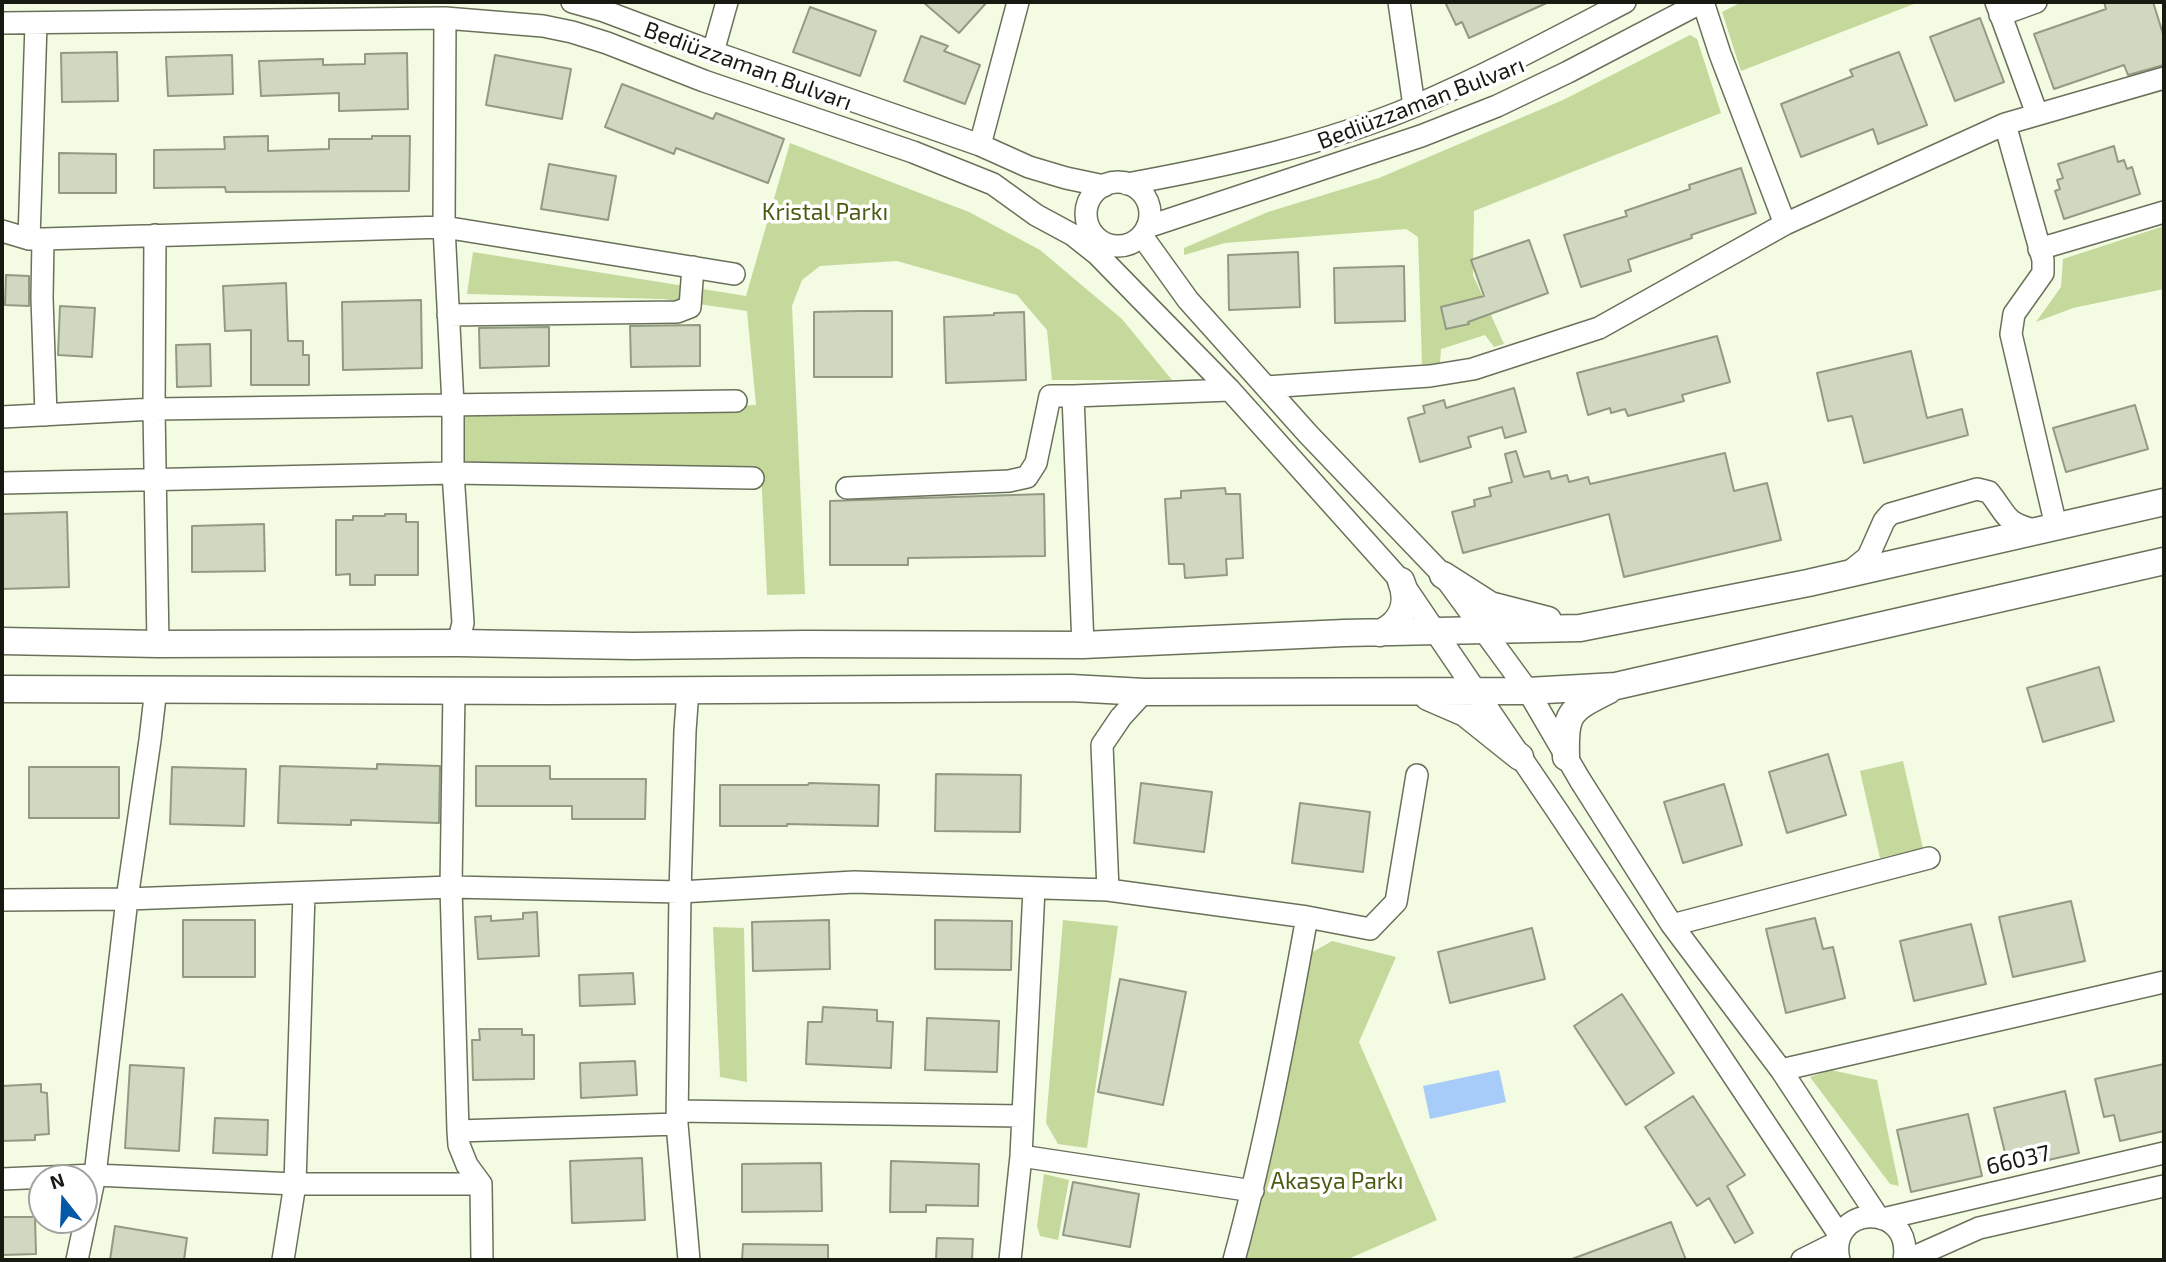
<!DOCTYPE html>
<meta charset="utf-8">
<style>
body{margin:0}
#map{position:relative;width:2166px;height:1262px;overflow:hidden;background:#f3fbe2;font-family:"Exo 2",sans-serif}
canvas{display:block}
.frame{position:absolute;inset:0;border:4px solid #171a11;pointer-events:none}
.north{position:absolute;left:28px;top:1164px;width:70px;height:70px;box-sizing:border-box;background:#fff;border:2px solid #a2a3a0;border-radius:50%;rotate:342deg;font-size:19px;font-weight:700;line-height:28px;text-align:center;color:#171a11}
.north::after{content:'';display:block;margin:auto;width:24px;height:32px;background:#0459a7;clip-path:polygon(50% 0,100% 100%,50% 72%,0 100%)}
</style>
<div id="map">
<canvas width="2166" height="1262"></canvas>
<div class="frame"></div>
<div class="north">N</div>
</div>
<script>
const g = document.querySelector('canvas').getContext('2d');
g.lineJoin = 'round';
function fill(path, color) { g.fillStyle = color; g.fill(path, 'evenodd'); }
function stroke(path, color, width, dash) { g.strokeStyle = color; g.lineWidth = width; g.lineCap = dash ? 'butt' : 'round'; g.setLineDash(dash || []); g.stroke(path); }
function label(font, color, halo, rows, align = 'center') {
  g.font = font + ' "Exo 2",sans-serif'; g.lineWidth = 7; g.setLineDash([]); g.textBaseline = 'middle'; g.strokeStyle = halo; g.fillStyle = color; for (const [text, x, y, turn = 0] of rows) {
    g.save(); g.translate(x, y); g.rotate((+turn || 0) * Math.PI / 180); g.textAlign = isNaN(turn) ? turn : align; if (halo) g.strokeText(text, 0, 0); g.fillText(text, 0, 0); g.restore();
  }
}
fill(new Path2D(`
 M 1742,2 L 1919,2 L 1741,71 L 1722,12 Z
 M 1690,35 L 1697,39 L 1721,113 L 1474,211 L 1473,275 L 1504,344 L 1494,347 L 1485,335 L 1441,349 L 1440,364 L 1422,364 L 1418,237 L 1406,229 L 1225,243 L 1184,255 L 1184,248 L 1268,212 L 1379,178 L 1563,100 Z
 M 790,143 L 969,212 L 1040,250 L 1122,319 L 1172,380 L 1052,380 L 1047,330 L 1017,295 L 897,261 L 820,266 L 802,280 L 792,306 L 805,594 L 767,595 L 761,471 L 459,462 L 459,415 L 756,405 L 747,311 L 663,299 L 467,294 L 473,252 L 746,296 Z
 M 2164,226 L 2164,289 L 2073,308 L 2036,322 L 2061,287 L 2063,259 Z
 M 1903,761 L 1923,848 L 1880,858 L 1860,771 Z
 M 1063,920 L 1118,926 L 1087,1148 L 1058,1144 L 1046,1123 Z
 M 713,927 L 744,928 L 747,1082 L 720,1077 Z
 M 1332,941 L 1396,957 L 1359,1042 L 1437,1220 L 1346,1260 L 1241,1260 L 1311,953 Z
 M 1831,1070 L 1877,1080 L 1899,1186 L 1890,1184 L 1810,1077 Z
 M 1044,1174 L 1069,1180 L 1058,1240 L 1040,1236 L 1037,1226 Z`), '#c6d99c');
fill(new Path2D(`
 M 1499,1070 L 1506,1102 L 1430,1119 L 1423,1086 Z`), '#a8ccf9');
const building = new Path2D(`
 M 923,2 L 987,2 L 959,33 Z
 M 1445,2 L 1549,2 L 1469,38 L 1462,22 L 1456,25 Z
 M 2104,2 L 2153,2 L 2164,37 L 2164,65 L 2128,75 L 2124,65 L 2054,89 L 2034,34 L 2106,9 Z
 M 810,7 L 876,31 L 860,76 L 793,52 Z
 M 1980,18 L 2004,82 L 1955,101 L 1930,37 Z
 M 921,36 L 948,46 L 944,51 L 980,65 L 965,104 L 904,81 Z
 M 117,52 L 118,101 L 62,102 L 61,53 Z
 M 1899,52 L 1927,125 L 1878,144 L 1873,129 L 1801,157 L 1781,104 L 1853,76 L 1850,70 Z
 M 407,53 L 408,109 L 339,111 L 339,93 L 261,96 L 259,61 L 323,59 L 323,65 L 365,64 L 365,54 Z
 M 232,55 L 233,94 L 168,96 L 166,57 Z
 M 495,55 L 571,69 L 562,119 L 486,105 Z
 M 622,84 L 713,119 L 716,113 L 784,139 L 768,183 L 676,148 L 674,154 L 605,127 Z
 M 268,136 L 268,151 L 329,149 L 329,139 L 372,139 L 372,136 L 410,136 L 409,191 L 226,192 L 225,187 L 154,188 L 154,150 L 225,149 L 224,137 Z
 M 2114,146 L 2118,162 L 2124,160 L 2127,169 L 2132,167 L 2140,194 L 2064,219 L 2055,191 L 2060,189 L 2057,180 L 2063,178 L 2058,164 Z
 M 59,153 L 116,154 L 116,193 L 59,193 Z
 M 549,164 L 616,176 L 608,220 L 541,209 Z
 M 1741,168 L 1756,213 L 1691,235 L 1692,238 L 1628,260 L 1631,271 L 1581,287 L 1564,235 L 1627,216 L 1625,211 L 1690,189 L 1689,185 Z
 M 1529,240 L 1548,293 L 1468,322 L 1469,324 L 1446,329 L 1441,307 L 1484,296 L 1471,260 Z
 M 1298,252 L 1300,307 L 1229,310 L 1228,255 Z
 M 1404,266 L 1405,321 L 1335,323 L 1334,268 Z
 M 6,275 L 29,276 L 29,306 L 5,305 Z
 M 286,283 L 288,341 L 303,341 L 303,355 L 309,355 L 309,385 L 251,385 L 251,330 L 225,331 L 223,286 Z
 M 421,300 L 422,368 L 343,370 L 342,302 Z
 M 60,306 L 95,308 L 92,357 L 58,355 Z
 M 860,311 L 892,311 L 892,377 L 814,377 L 814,312 Z
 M 1024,312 L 1026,380 L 946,383 L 944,317 L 994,315 L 994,313 Z
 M 700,325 L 700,366 L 631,367 L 630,326 Z
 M 549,327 L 549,366 L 480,368 L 479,328 Z
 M 1717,336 L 1730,382 L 1682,395 L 1684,401 L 1628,416 L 1625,409 L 1611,413 L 1610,408 L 1588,415 L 1577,373 Z
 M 210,344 L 211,386 L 177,387 L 176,345 Z
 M 1911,351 L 1927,418 L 1962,409 L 1968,435 L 1864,463 L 1852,416 L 1828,421 L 1817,373 Z
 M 1514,388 L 1526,432 L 1505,438 L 1502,427 L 1468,437 L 1471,447 L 1420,462 L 1408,418 L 1425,413 L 1423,406 L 1444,400 L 1446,408 Z
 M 2135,405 L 2148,449 L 2066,472 L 2053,428 Z
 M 1516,451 L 1524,477 L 1549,471 L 1551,479 L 1567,475 L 1569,482 L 1588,477 L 1590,484 L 1725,453 L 1734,491 L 1767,483 L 1781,540 L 1624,577 L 1609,514 L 1463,553 L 1452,512 L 1475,506 L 1474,500 L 1491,496 L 1489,488 L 1512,482 L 1505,454 Z
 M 1225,488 L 1226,494 L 1240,494 L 1243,558 L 1226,559 L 1227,575 L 1185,578 L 1184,564 L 1169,564 L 1165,499 L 1181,498 L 1181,491 Z
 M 1044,494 L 1045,556 L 908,558 L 908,565 L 830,565 L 830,501 Z
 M 67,512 L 69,587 L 2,589 L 2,514 Z
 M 385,514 L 406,514 L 406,522 L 418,522 L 418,575 L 375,575 L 375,585 L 350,585 L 350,574 L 336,575 L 336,520 L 353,520 L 353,516 L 385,516 Z
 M 264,524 L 265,571 L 192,572 L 192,526 Z
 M 2099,667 L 2114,721 L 2043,742 L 2027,688 Z
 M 1828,754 L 1846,815 L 1787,833 L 1769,772 Z
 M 377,764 L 440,766 L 439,823 L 351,820 L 351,825 L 278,823 L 280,766 L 377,769 Z
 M 476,766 L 550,766 L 550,779 L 646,779 L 645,819 L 572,819 L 572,806 L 476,806 Z
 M 29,767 L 119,767 L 119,818 L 29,818 Z
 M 172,767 L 246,769 L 244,826 L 170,824 Z
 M 936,774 L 1021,775 L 1020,832 L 935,831 Z
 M 809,783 L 879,785 L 878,826 L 787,824 L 787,826 L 720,826 L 720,785 L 808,785 Z
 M 1141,783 L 1212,792 L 1204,852 L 1134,843 Z
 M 1724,784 L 1742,845 L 1683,863 L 1664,802 Z
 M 1300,803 L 1370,812 L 1363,872 L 1292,863 Z
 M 2071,901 L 2085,961 L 2013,977 L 1999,917 Z
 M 537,912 L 539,956 L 478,959 L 475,917 L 491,916 L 491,921 L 523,919 L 523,913 Z
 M 1815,918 L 1823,949 L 1833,947 L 1845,998 L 1786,1013 L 1766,929 Z
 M 183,920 L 255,920 L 255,977 L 183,977 Z
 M 829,920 L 830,969 L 753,971 L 752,922 Z
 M 935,920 L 1012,921 L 1011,970 L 935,969 Z
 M 1971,924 L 1986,984 L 1914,1001 L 1900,941 Z
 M 1532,928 L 1545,979 L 1450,1003 L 1438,952 Z
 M 633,973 L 635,1004 L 580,1006 L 579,975 Z
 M 1120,979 L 1186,992 L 1163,1105 L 1098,1092 Z
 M 1622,994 L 1674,1073 L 1626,1105 L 1574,1026 Z
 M 823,1007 L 877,1010 L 877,1021 L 893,1022 L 891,1068 L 806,1064 L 808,1022 L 822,1022 Z
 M 927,1018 L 999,1021 L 997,1072 L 925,1070 Z
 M 479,1029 L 522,1029 L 522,1035 L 534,1035 L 534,1079 L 473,1080 L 472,1040 L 480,1040 Z
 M 635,1061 L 637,1095 L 581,1098 L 580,1063 Z
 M 2164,1064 L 2164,1131 L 2120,1141 L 2114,1115 L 2104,1117 L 2095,1079 Z
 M 130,1065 L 184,1068 L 179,1151 L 125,1148 Z
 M 41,1084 L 41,1092 L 47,1093 L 49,1134 L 35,1135 L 35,1140 L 2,1141 L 2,1086 Z
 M 2065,1091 L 2079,1153 L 2009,1169 L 1994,1108 Z
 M 1693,1096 L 1745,1175 L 1727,1186 L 1753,1233 L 1735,1243 L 1709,1198 L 1697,1206 L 1645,1127 Z
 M 1968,1114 L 1982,1176 L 1911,1192 L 1897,1130 Z
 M 215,1118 L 268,1120 L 267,1155 L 213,1153 Z
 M 642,1158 L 645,1220 L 572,1223 L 570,1161 Z
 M 891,1161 L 979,1164 L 978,1206 L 926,1205 L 926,1212 L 890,1212 Z
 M 821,1163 L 822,1211 L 742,1212 L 742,1164 Z
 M 1073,1182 L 1139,1194 L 1130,1247 L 1063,1235 Z
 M 2,1217 L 35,1217 L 36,1254 L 2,1255 Z
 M 1671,1222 L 1686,1260 L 1573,1260 L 1572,1259 Z
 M 115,1226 L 187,1238 L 184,1260 L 110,1260 Z
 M 937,1238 L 973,1239 L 972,1260 L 936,1260 Z
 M 743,1244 L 828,1245 L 828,1260 L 742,1260 Z`);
fill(building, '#d0d8c0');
stroke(building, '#939a84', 2);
const minor = new Path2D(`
 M 572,2 L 604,11 L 713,52 L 980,145 L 1029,167 L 1066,178 L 1104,186
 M 1399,2 L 1414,106
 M 1703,2 L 1720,54 L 1785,224
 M 1996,2 L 2037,114
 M 2000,15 L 2036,2
 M 445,18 L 444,227 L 453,405 L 453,473 L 463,623 L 458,643
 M 2,23 L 445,18 L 543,26 L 572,32 L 607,43 L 704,81 L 913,152 L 993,184 L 1036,215 L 1073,235 L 1097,254 L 1230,390 L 1401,581 L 1556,809 L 1840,1236
 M 713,52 L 727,2
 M 2005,124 L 2043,260 L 2043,273 L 2014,314 L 2011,334 L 2056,526
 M 980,145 L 1018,2
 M1086 214a32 32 0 1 1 64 0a32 32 0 1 1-64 0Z
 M 1127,184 C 1226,166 1322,145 1415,106 C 1487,75 1556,38 1625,2
 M 1147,227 L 1421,136 L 1497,106 L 1568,72 L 1702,2
 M 2,231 L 29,239 L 43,239 L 444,227 L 734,274
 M 155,235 L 154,409 L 158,644
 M 1142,236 L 1188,300 L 1308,434 L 1443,575 L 1528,691 L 1580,780 L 1672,925 L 1781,1070 L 1878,1217
 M 29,239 L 36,24
 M 43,239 L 42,298 L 46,415
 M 2039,249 L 2164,212
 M 448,315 L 677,312 L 690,307 L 693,267
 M 1266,387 L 1430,376 L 1473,369 L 1599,328 L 1785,224 L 2005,124 L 2164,78
 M 2,417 L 154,409 L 736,401
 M 2,483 L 453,473 L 753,478
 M 847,488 L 1009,481 L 1027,477 L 1036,463 L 1050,396 L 1073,396
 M 1848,573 L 1868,557 L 1884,521 L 1890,514 L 1977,489 L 1989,492 C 2009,517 2003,522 2037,531
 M 1083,645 L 1073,396 L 1230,390
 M 454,690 L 451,887 L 458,1131 L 459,1145 L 467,1165 L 481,1184 L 482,1260
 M 688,690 L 685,731 L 680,892 L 677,1124 L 689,1260
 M 1108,890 L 1102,745 L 1121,717 L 1144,692
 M 2,900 L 127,899 L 451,887 L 680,892 L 854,882 L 1108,890 L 1307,917 L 1370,929 L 1396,902 L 1417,775
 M 1672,925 L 1929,858
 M 1781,1070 L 2164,982
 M 678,1111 L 1022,1116
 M 458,1131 L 677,1124
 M 1021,1156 L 1253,1191
 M 2,1179 L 95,1175 L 295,1184 L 481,1184
 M 1883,1219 L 2164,1153
 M 77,1260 L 95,1175 L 127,899 L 150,740 L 156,688
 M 283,1260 L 295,1184 L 304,893
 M 1010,1260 L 1021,1156 L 1034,889
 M 1234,1260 C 1265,1147 1286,1033 1307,917
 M 1802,1260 L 1838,1242
 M 1839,1260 C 1826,1204 1914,1201 1904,1260
 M 1907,1260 L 1979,1228 L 2164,1186`);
const major = new Path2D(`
 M 1443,575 L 1490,605 L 1548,620
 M 1380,633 C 1402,623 1410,603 1401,581
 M 2,641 L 158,644 L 458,643 L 633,646 L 805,644 L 1083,645 L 1344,633 L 1580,628 L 1808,583 L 2164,502
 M 2,689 L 549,691 L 1071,688 L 1144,692 L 1528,691 L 1616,686 L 2164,561
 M 1428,697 L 1465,713 L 1520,757
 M 1566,757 C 1565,712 1569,710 1609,690`);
stroke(minor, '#6a715b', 24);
stroke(major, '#6a715b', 29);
stroke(minor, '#fff', 21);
stroke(major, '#fff', 26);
label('23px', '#171a11', '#fff', [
 ["Bediüzzaman Bulvarı",748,66,20],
 ["Bediüzzaman Bulvarı",1421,103,-21],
 ["66037",2018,1160,-13]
]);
label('23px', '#4b5c12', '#fff', [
 ["Kristal Parkı",825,212],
 ["Akasya Parkı",1337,1181]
]);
</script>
